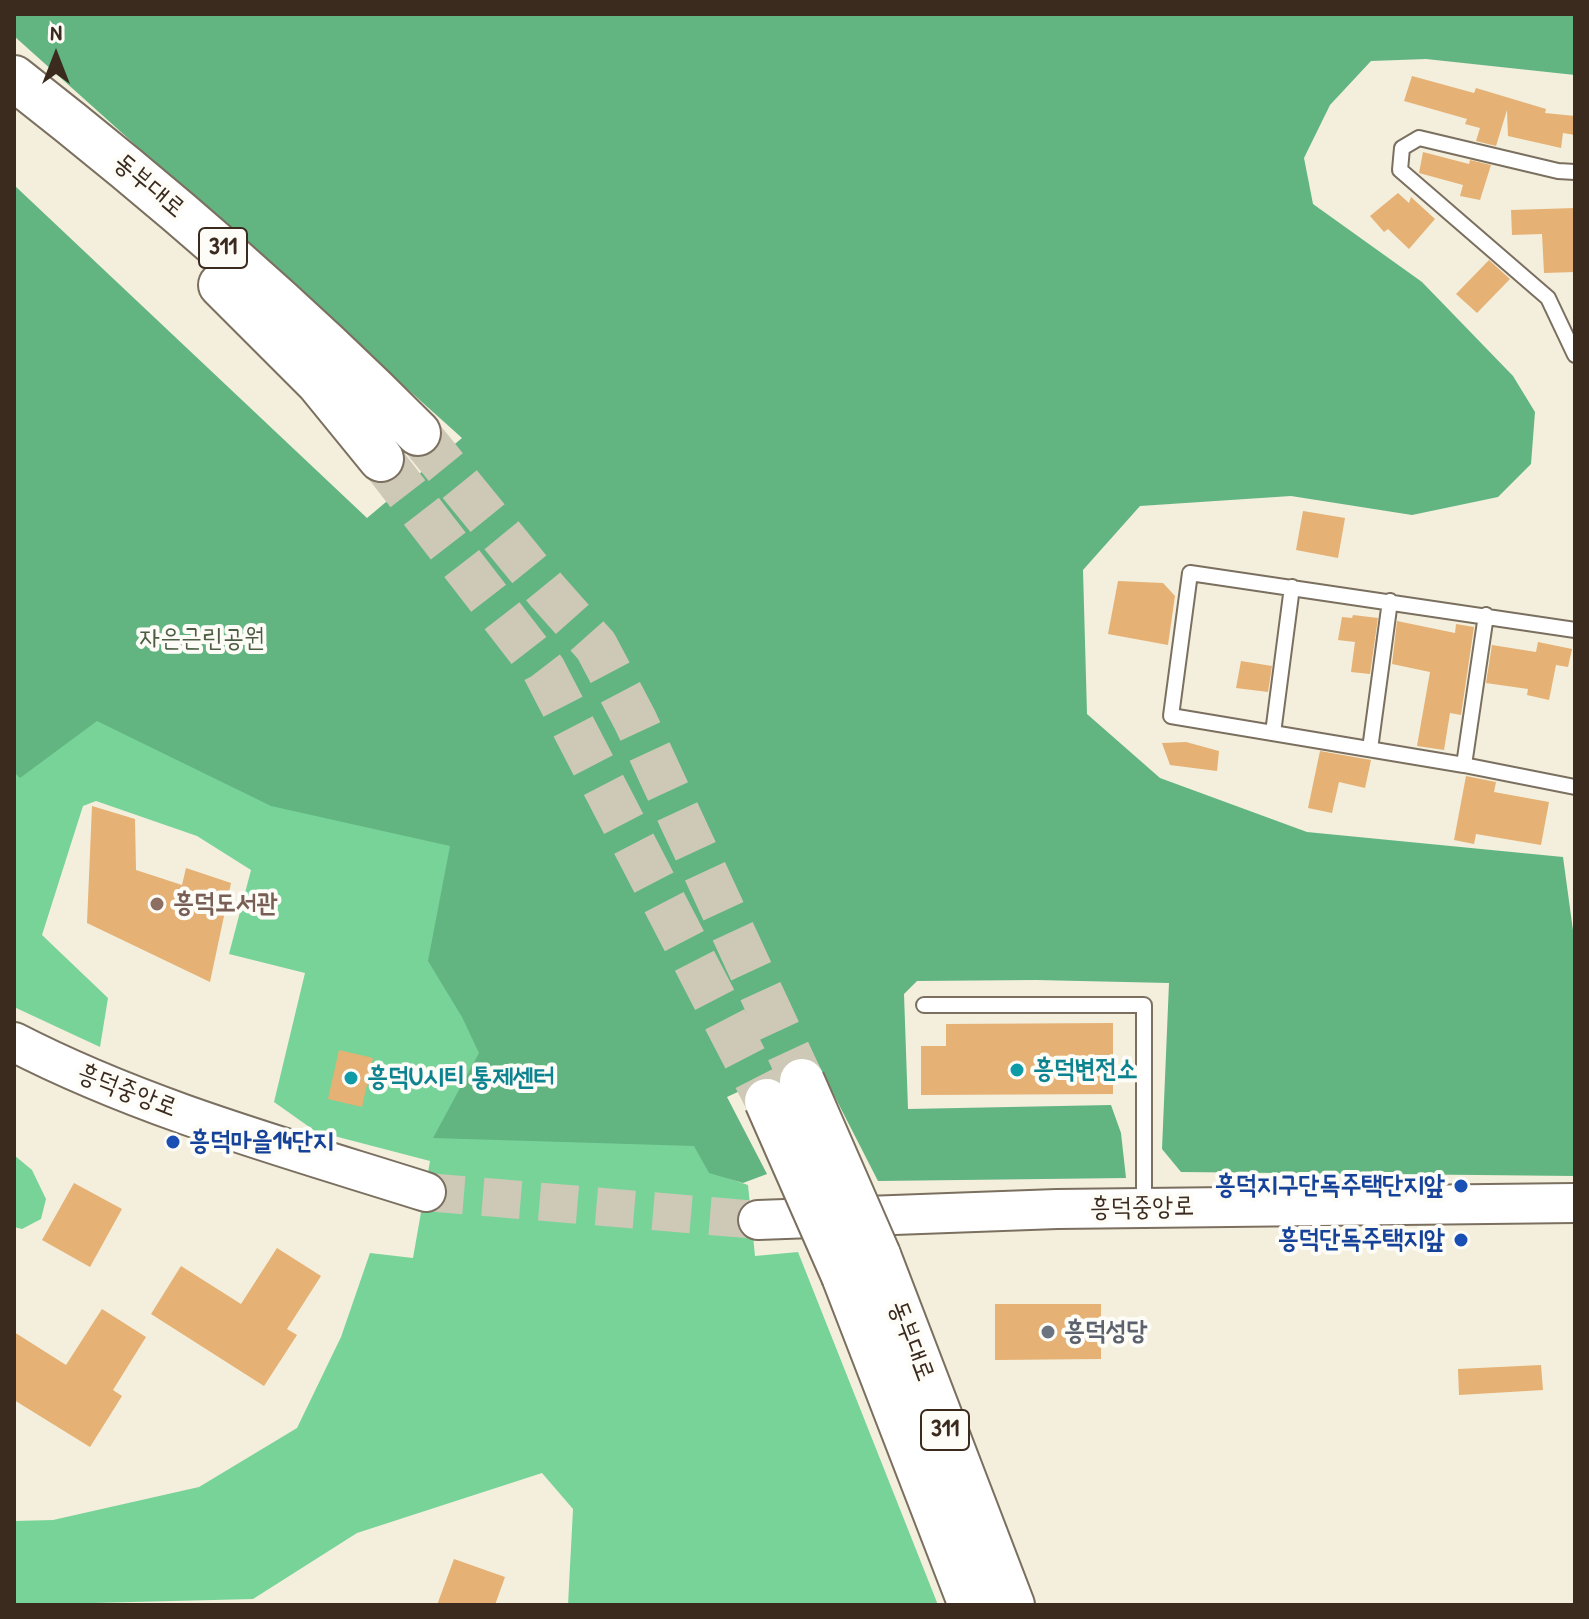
<!DOCTYPE html>
<meta charset="utf-8">
<style>
body{margin:0}
#map{position:relative;width:1589px;height:1619px;overflow:hidden;background:#f3efdc;font-family:"Patrick Hand",sans-serif}
canvas{display:block}
.frame{position:absolute;inset:0;border:16px solid #3b2a1e;pointer-events:none}
.north{position:absolute;left:16px;top:16px;width:80px;height:80px;-webkit-text-stroke:6px #fdfcf7;paint-order:stroke;rotate:0deg;font-size:22px;font-weight:700;line-height:32px;text-align:center;color:#3b2a1e}
.north::after{content:'';display:block;margin:auto;width:28px;height:36px;background:#3b2a1e;clip-path:polygon(50% 0,100% 100%,50% 72%,0 100%)}
</style>
<div id="map">
<canvas width="1589" height="1619"></canvas>
<div class="frame"></div>
<div class="north">N</div>
</div>
<script>
const g = document.querySelector('canvas').getContext('2d');
g.lineJoin = 'round';
function fill(path, color) { g.fillStyle = color; g.fill(path, 'evenodd'); }
function stroke(path, color, width, dash) { g.strokeStyle = color; g.lineWidth = width; g.lineCap = dash ? 'butt' : 'round'; g.setLineDash(dash || []); g.stroke(path); }
function label(font, color, halo, rows, align = 'center') {
  g.font = font + ' "Patrick Hand","Poor Story",sans-serif'; g.lineWidth = 8; g.setLineDash([]); g.textBaseline = 'middle'; g.strokeStyle = halo; g.fillStyle = color; for (const [text, x, y, turn = 0] of rows) {
    g.save(); g.translate(x, y); g.rotate((+turn || 0) * Math.PI / 180); g.textAlign = isNaN(turn) ? turn : align; if (halo) g.strokeText(text, 0, 0); g.fillText(text, 0, 0); g.restore();
  }
}
fill(new Path2D(`
 M 14,206 L 419,580 L 709,1172 L 748,1185 L 755,1256 L 798,1252 L 938,1605 L 568,1605 L 573,1509 L 542,1473 L 357,1533 L 253,1599 L 14,1605 L 14,1521 L 53,1520 L 199,1487 L 297,1428 L 341,1337 L 370,1253 L 413,1258 L 430,1161 L 315,1131 L 274,1102 L 305,973 L 229,954 L 251,870 L 197,836 L 96,801 L 83,806 L 42,935 L 108,998 L 100,1047 L 14,1007 Z
 M 14,1155 L 32,1170 L 46,1199 L 41,1219 L 22,1229 L 14,1227 Z`), '#78d399');
fill(new Path2D(`
 M 14,14 L 1575,14 L 1575,75 L 1426,59 L 1371,61 L 1330,105 L 1304,158 L 1313,204 L 1422,282 L 1513,376 L 1535,412 L 1531,464 L 1498,497 L 1412,515 L 1291,496 L 1140,506 L 1083,570 L 1087,714 L 1160,778 L 1307,832 L 1563,857 L 1575,945 L 1575,1176 L 1181,1172 L 1162,1149 L 1169,983 L 1036,980 L 917,981 L 904,994 L 908,1109 L 1111,1105 L 1121,1133 L 1126,1178 L 878,1181 L 814,1056 L 727,1097 L 767,1174 L 743,1183 L 709,1173 L 694,1146 L 433,1138 L 479,1053 L 462,1017 L 428,961 L 450,846 L 271,806 L 97,721 L 20,778 L 14,772 L 14,185 L 367,518 L 462,438 L 14,36 Z`), '#62b581');
fill(new Path2D(`
 M 1412,76 L 1474,93 L 1476,88 L 1546,109 L 1545,113 L 1575,116 L 1575,135 L 1563,133 L 1561,148 L 1508,136 L 1507,110 L 1496,146 L 1476,141 L 1480,128 L 1465,124 L 1467,119 L 1404,101 Z
 M 1423,152 L 1469,164 L 1470,160 L 1491,165 L 1480,200 L 1460,196 L 1463,185 L 1419,173 Z
 M 1398,193 L 1409,203 L 1411,197 L 1435,219 L 1409,249 L 1388,229 L 1384,232 L 1370,216 Z
 M 1575,208 L 1575,272 L 1544,273 L 1542,234 L 1512,235 L 1511,210 Z
 M 1489,260 L 1510,279 L 1477,313 L 1456,294 Z
 M 1303,511 L 1345,518 L 1338,558 L 1296,550 Z
 M 1118,581 L 1163,583 L 1175,596 L 1168,645 L 1108,634 Z
 M 1353,615 L 1378,618 L 1370,674 L 1351,672 L 1355,642 L 1338,640 L 1342,617 L 1352,618 Z
 M 1397,621 L 1455,633 L 1456,624 L 1474,627 L 1461,715 L 1450,713 L 1444,750 L 1417,746 L 1430,672 L 1392,664 Z
 M 1538,642 L 1572,649 L 1568,667 L 1556,665 L 1549,700 L 1527,695 L 1528,689 L 1486,683 L 1492,645 L 1536,652 Z
 M 1241,661 L 1272,666 L 1268,692 L 1236,688 Z
 M 1186,742 L 1219,751 L 1217,771 L 1170,765 L 1162,743 Z
 M 1320,751 L 1371,760 L 1365,788 L 1339,782 L 1332,813 L 1308,808 Z
 M 1466,776 L 1496,782 L 1494,792 L 1549,802 L 1541,845 L 1476,834 L 1474,844 L 1454,840 Z
 M 92,806 L 135,819 L 136,870 L 182,885 L 186,868 L 231,883 L 210,982 L 87,923 Z
 M 1113,1023 L 1113,1094 L 921,1095 L 921,1046 L 946,1046 L 946,1024 Z
 M 339,1050 L 373,1058 L 362,1107 L 328,1099 Z
 M 74,1183 L 122,1209 L 90,1267 L 42,1240 Z
 M 277,1248 L 321,1276 L 287,1329 L 297,1335 L 264,1386 L 151,1314 L 181,1266 L 241,1304 Z
 M 995,1304 L 1101,1304 L 1101,1359 L 995,1360 Z
 M 102,1309 L 146,1337 L 113,1390 L 122,1396 L 90,1447 L 14,1400 L 14,1332 L 66,1365 Z
 M 1541,1365 L 1543,1390 L 1459,1395 L 1458,1369 Z
 M 454,1559 L 505,1577 L 495,1605 L 437,1605 Z`), '#e5b174');
stroke(new Path2D(`
 M 426,1192 L 758,1220`), '#cec8b6', 38, [38, 19]);
stroke(new Path2D(`
 M 418,433 L 547,591 L 596,646 L 635,720 L 802,1081
 M 381,459 L 544,670 L 767,1101`), '#cec8b6', 44, [44, 22]);
const lane = new Path2D(`
 M 1575,172 L 1558,171 L 1419,138 L 1402,148 L 1400,170 L 1548,298 L 1575,355
 M 1575,630 L 1190,573 L 1171,716 L 1464,765 L 1575,787
 M 1273,733 L 1292,587
 M 1370,749 L 1390,601
 M 1464,765 L 1486,615
 M 924,1005 L 1144,1005 L 1144,1205`);
const secondary = new Path2D(`
 M 14,1042 C 144,1109 287,1148 426,1192
 M 758,1220 L 1057,1209 L 1575,1203`);
const highway = new Path2D(`
 M 14,78 C 156,189 291,305 418,433
 M 221,285 L 319,383 L 381,459
 M 878,1255 L 1012,1605
 M 844,1276 L 971,1605`);
stroke(lane, '#7b6f60', 18);
stroke(secondary, '#7b6f60', 42);
stroke(highway, '#7b6f60', 48);
stroke(lane, '#fff', 14);
stroke(secondary, '#fff', 38);
stroke(highway, '#fff', 44);
const highwayBridge = new Path2D(`
 M 802,1081 L 878,1255
 M 767,1101 L 844,1276`);
stroke(highwayBridge, '#7b6f60', 48, []);
stroke(highwayBridge, '#fff', 44);
for (const [x, y, r, color] of [
 [157,904,8,"#8d6e63"],
 [1017,1070,8,"#0f9aa8"],
 [351,1078,8,"#0f9aa8"],
 [173,1142,8,"#1a4fb4"],
 [1461,1186,8,"#1a4fb4"],
 [1461,1240,8,"#1a4fb4"],
 [1048,1332,8,"#6b7280"]
]) { const dot = new Path2D(); dot.arc(x, y, r, 0, 2 * Math.PI); g.fillStyle = color; g.fill(dot); stroke(dot, '#fdfcf7', 3); }
for (const [x, y, w] of [
 [223,248,48],
 [945,1430,48]
]) { const box = new Path2D(); box.roundRect(x - w / 2, y - 20, w, 40, 6); g.fillStyle = '#fdfcf7'; g.fill(box); stroke(box, '#3b2a1e', 2); }
label('bold 24px', '#3b2a1e', null, [
 ["311",223,248],
 ["311",945,1430]
]);
label('26px', '#3b2a1e', '#fdfcf7', [
 ["동부대로",149,186,40],
 ["흥덕중앙로",127,1091,21],
 ["흥덕중앙로",1142,1208,-1],
 ["동부대로",911,1341,69]
]);
label('26px', '#4d5d43', '#fdfcf7', [
 ["자은근린공원",202,639]
]);
label('bold 26px', '#785e54', '#fdfcf7', [
 ["흥덕도서관",173,904]
], 'left');
label('bold 26px', '#0d838f', '#fdfcf7', [
 ["흥덕변전소",1033,1070],
 ["흥덕U시티 통제센터",367,1078]
], 'left');
label('bold 26px', '#164399', '#fdfcf7', [
 ["흥덕마을14단지",189,1142,"left"],
 ["흥덕지구단독주택단지앞",1445,1186],
 ["흥덕단독주택지앞",1445,1240]
], 'right');
label('bold 26px', '#5b616d', '#fdfcf7', [
 ["흥덕성당",1064,1332]
], 'left');
</script>
